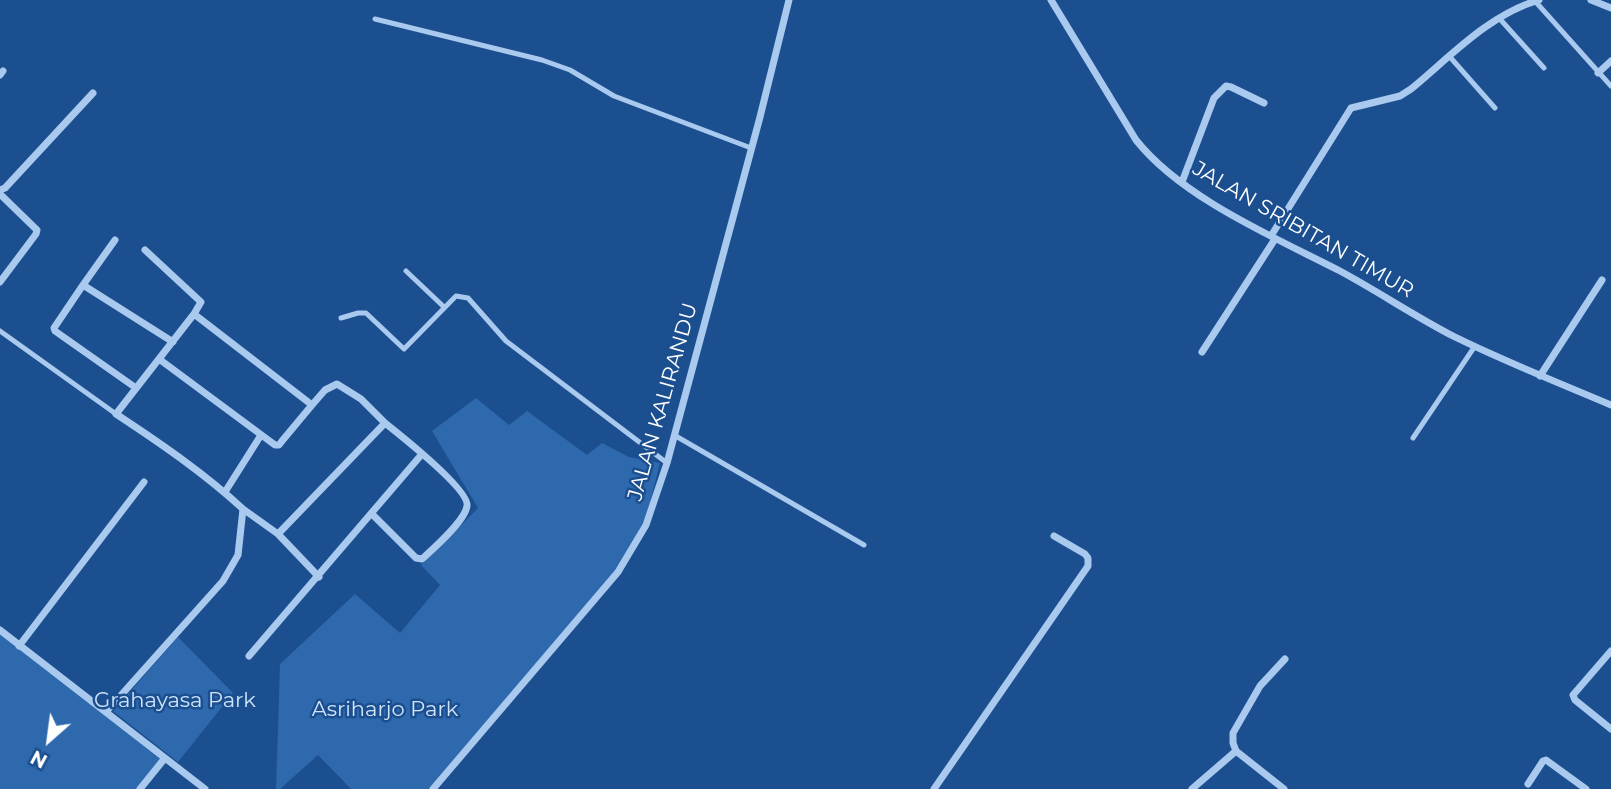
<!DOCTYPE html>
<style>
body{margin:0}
#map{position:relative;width:1611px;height:789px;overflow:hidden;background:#1b4f8f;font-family:Montserrat,sans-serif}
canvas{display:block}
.north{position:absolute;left:14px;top:705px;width:70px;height:70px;-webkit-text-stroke:5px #1b4f8f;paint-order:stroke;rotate:208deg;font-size:19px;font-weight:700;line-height:28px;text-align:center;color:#fff}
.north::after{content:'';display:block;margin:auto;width:24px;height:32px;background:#fff;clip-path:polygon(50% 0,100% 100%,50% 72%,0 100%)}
</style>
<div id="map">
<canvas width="1611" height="789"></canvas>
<div class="north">N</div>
</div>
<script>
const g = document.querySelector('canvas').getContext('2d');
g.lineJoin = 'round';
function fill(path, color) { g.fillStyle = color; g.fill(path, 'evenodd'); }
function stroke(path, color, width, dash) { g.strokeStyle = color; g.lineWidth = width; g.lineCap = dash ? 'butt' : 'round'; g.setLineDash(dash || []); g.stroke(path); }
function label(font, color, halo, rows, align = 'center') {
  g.font = font + ' Montserrat,sans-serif'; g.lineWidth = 5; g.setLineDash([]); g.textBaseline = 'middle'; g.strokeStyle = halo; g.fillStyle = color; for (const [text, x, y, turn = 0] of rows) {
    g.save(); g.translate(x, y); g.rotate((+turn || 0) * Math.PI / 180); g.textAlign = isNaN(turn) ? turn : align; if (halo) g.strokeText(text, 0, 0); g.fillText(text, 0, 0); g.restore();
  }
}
fill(new Path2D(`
 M 476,398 L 509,425 L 527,411 L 587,455 L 602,443 L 629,457 L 660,463 L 647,515 L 617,571 L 432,789 L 351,789 L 318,755 L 280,789 L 276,789 L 280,664 L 355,594 L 400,633 L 440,585 L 421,565 L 478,508 L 432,431 Z
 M 0,632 L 163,759 L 139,789 L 0,789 Z
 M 178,637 L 233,693 L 178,762 L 113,711 Z`), '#2e69ad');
stroke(new Path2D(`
 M 1535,1 L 1611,86
 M 1499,18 L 1544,68
 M 375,19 L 542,60 L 570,70 L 614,96 L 751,148
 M 1450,57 L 1495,108
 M 406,271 L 444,307
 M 341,318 L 358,313 L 366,313 L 404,349 L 456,296 L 468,298 L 506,341 L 667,463
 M 0,331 L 116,414
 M 674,435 L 864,545
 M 1413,438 L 1475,346`), '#a9c9ee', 5);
stroke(new Path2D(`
 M 1051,0 L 1136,140 C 1182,198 1274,237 1340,271 C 1379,292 1416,317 1455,337 C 1506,362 1559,383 1611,405
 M 1591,0 L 1611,8
 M 1598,73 L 1611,61
 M 0,75 L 3,71
 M 1182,182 L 1214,98 L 1226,86 L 1231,87 L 1264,103
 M 0,190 L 5,188 L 93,93
 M 0,194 L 37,230 L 36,234 L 0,282
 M 1271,236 L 1351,108 L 1400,96 L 1411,89 C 1450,57 1488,15 1539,0
 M 83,285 L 115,240
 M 1202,352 L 1275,239
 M 159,359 L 275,445 L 279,445 L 282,441 L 312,405 L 194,314
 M 1540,376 L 1602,280
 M 136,388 L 55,331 L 54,328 L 83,285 L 173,342
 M 225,492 L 261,435
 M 243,509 L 278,534 L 385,423 L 361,399 L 337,384 L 325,390 L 312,405
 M 372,514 L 416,558 L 422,559 C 434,548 465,521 467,506 C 470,490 400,435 385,423
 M 278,534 L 319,577
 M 0,630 L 205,789
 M 19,646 L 144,482
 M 1611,651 L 1573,695 L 1575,700 L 1611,729
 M 249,656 L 422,454
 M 106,712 L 223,581 L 238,555 L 243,509 C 204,473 160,443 116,414 L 194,314 L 201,302 L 145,250
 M 1236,751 L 1233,743 L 1233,733 L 1260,686 L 1285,659
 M 1528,784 L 1543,761 L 1546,760 L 1586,789
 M 140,789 L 165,758
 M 433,789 L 618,572 L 646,525 L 667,463 L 760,117 L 789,0
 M 934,789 L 1088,566 L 1088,558 L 1085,554 L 1054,536
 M 1192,789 L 1236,751 L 1284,789`), '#a9c9ee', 7);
label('21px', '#fff', '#1b4f8f', [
 ["JALAN SRIBITAN TIMUR",1303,230,30],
 ["JALAN KALIRANDU",663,402,-74]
]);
label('21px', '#cfe3fa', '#1b4f8f', [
 ["Grahayasa Park",175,701],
 ["Asriharjo Park",385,710]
]);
</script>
